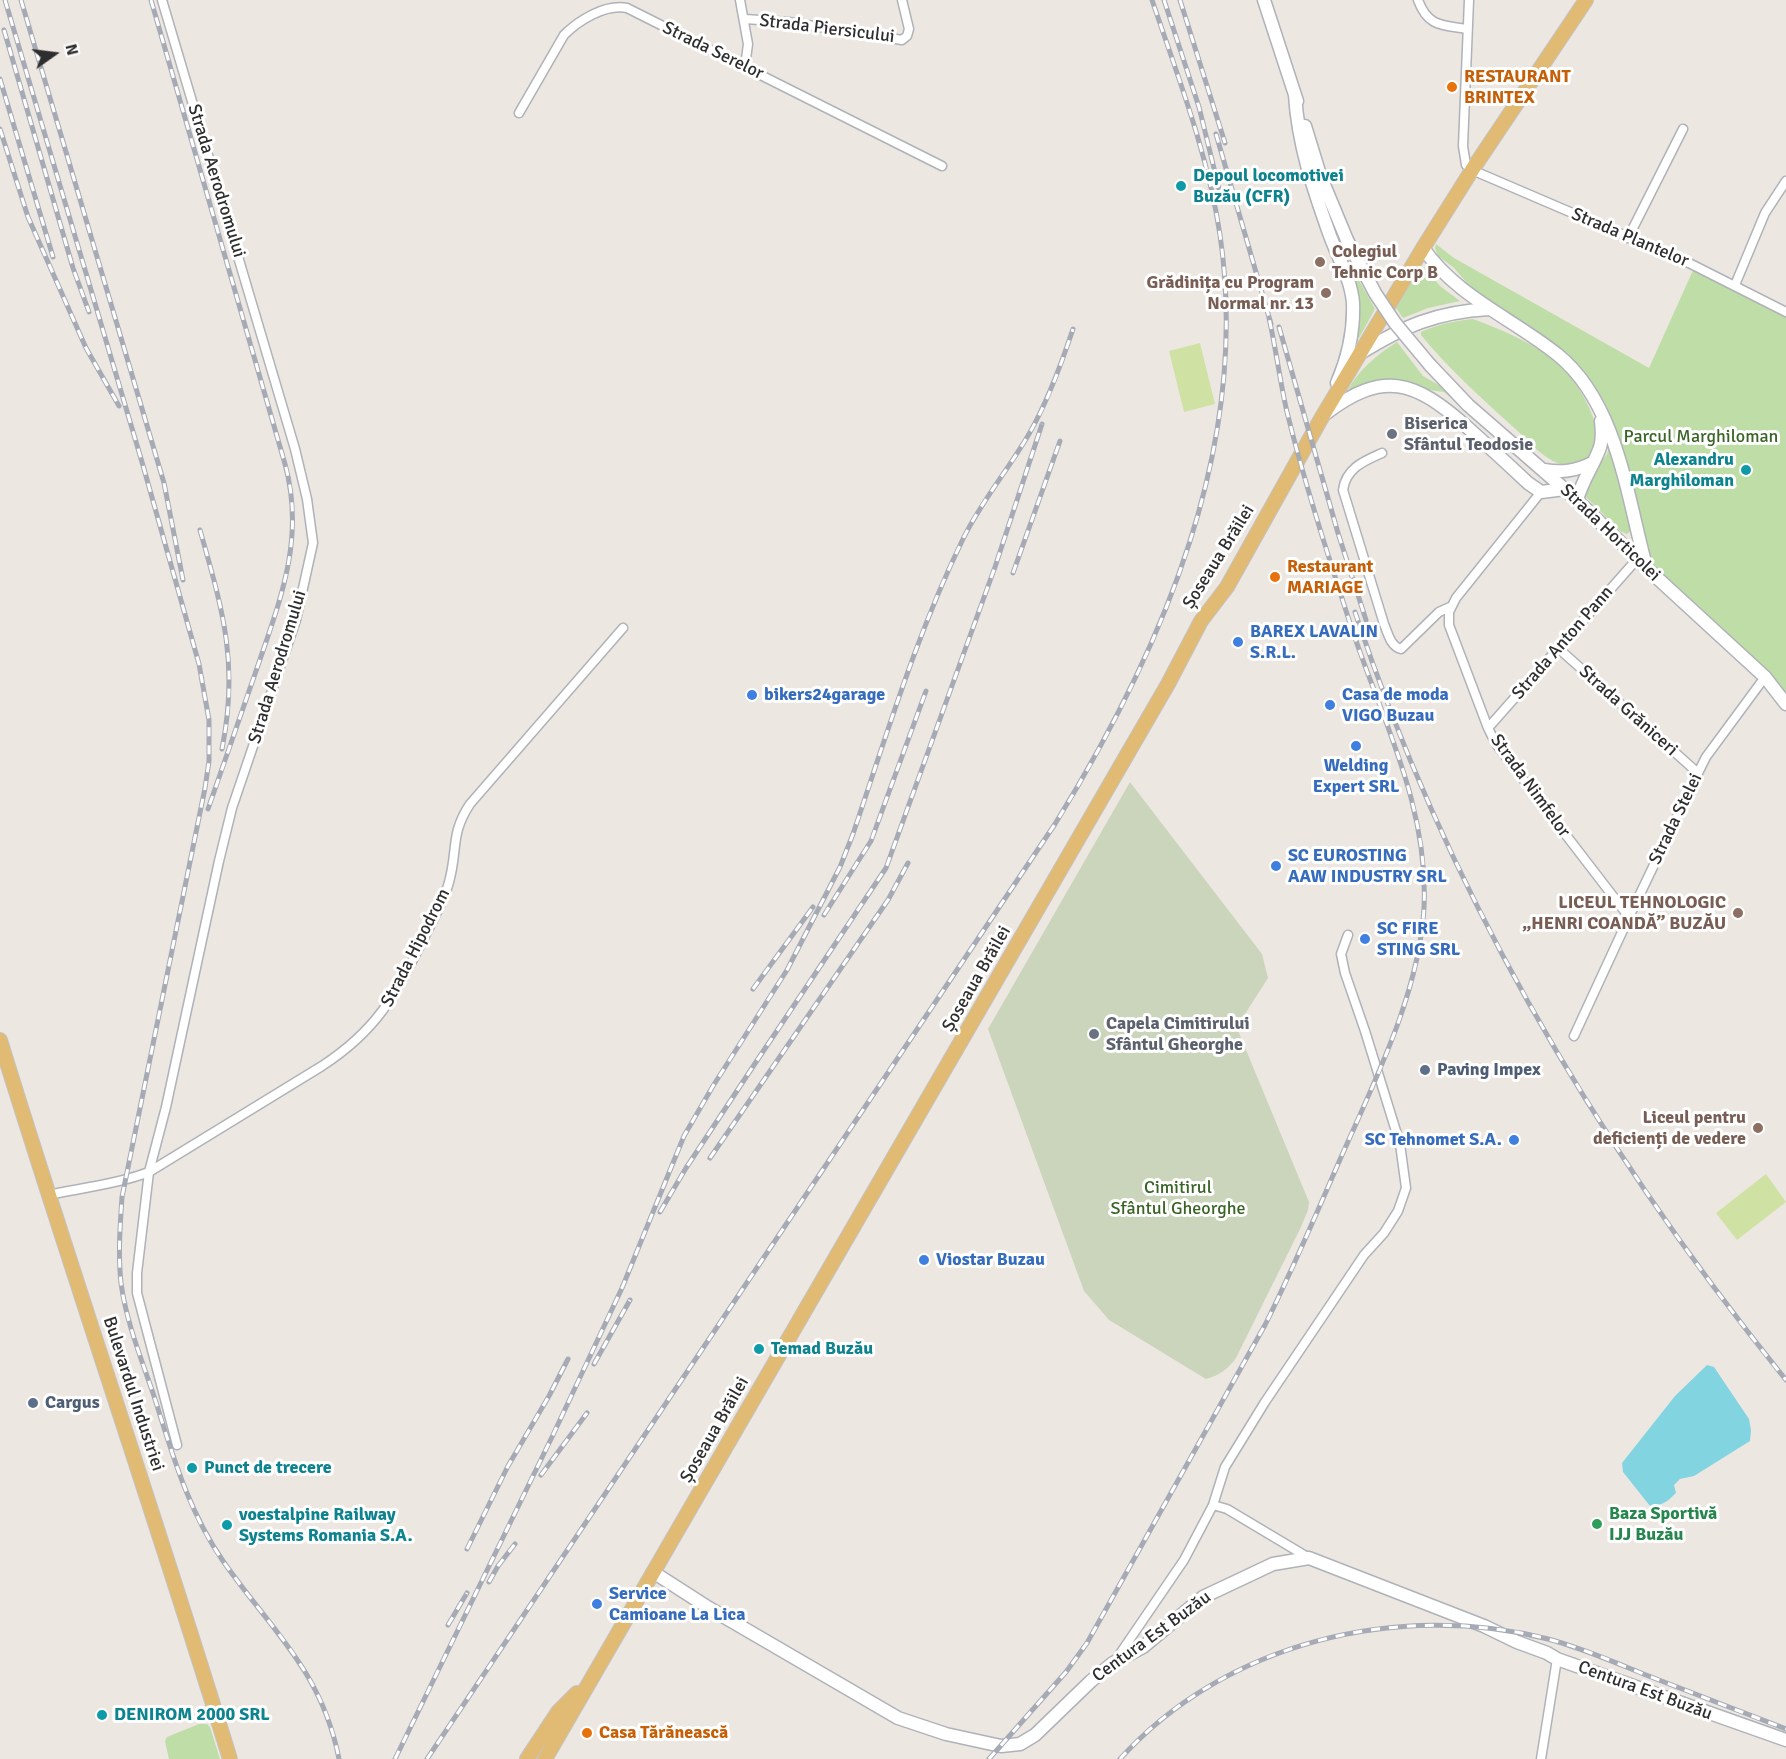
<!DOCTYPE html>
<meta charset="utf-8">
<style>
body{margin:0}
#map{position:relative;width:1786px;height:1759px;overflow:hidden;background:#ede7e2;font-family:Signika,sans-serif}
canvas{display:block}
.north{position:absolute;left:24px;top:24px;width:60px;height:60px;-webkit-text-stroke:4px #fff;paint-order:stroke;rotate:76deg;font-size:16px;font-weight:700;line-height:24px;text-align:center;color:#2e2e2e}
.north::after{content:'';display:block;margin:auto;width:21px;height:27px;background:#2e2e2e;clip-path:polygon(50% 0,100% 100%,50% 72%,0 100%)}
</style>
<div id="map">
<canvas width="1786" height="1759"></canvas>
<div class="north">N</div>
</div>
<script>
const g = document.querySelector('canvas').getContext('2d');
g.lineJoin = 'round';
function fill(path, color) { g.fillStyle = color; g.fill(path, 'evenodd'); }
function stroke(path, color, width, dash) { g.strokeStyle = color; g.lineWidth = width; g.lineCap = dash ? 'butt' : 'round'; g.setLineDash(dash || []); g.stroke(path); }
function label(font, color, halo, rows, align = 'center') {
  g.font = font + ' Signika,sans-serif'; g.lineWidth = 6; g.setLineDash([]); g.textBaseline = 'middle'; g.strokeStyle = halo; g.fillStyle = color; for (const [text, x, y, turn = 0] of rows) {
    g.save(); g.translate(x, y); g.rotate((+turn || 0) * Math.PI / 180); g.textAlign = isNaN(turn) ? turn : align; if (halo) g.strokeText(text, 0, 0); g.fillText(text, 0, 0); g.restore();
  }
}
fill(new Path2D(`
 M 1333,234 L 1375,309 L 1359,338 L 1355,340 L 1357,315 Z
 M 1436,244 L 1454,258 L 1649,368 L 1694,268 L 1786,315 L 1786,703 L 1654,575 L 1619,461 L 1589,390 L 1534,338 L 1469,285 L 1453,267 L 1438,256 L 1435,248 Z
 M 1421,267 L 1424,267 L 1440,286 L 1460,301 L 1428,308 L 1403,318 L 1396,308 Z
 M 1473,319 C 1502,330 1542,346 1564,369 C 1580,385 1619,450 1583,462 C 1579,463 1573,466 1569,466 C 1563,466 1554,462 1548,458 C 1535,450 1523,435 1511,425 C 1479,396 1448,368 1421,335 L 1421,332 C 1438,324 1454,321 1473,319 Z
 M 1397,342 L 1423,376 L 1449,391 L 1470,414 L 1444,392 L 1429,390 L 1413,384 L 1387,381 L 1365,384 L 1348,390 C 1359,369 1378,354 1397,342 Z
 M 1609,446 L 1612,451 L 1630,526 L 1631,531 L 1627,534 L 1620,531 L 1583,494 L 1593,473 L 1607,454 Z
 M 199,1724 L 207,1724 L 210,1727 L 220,1759 L 169,1759 L 165,1741 L 167,1737 Z`), '#bfdda6');
fill(new Path2D(`
 M 1130,782 L 1262,954 L 1268,978 L 1238,1025 L 1239,1033 L 1309,1202 L 1308,1210 L 1301,1227 L 1236,1358 C 1227,1370 1220,1375 1206,1379 L 1109,1320 L 1084,1291 L 988,1029 Z`), '#cbd5bc');
fill(new Path2D(`
 M 1200,343 L 1215,404 L 1184,412 L 1169,351 Z
 M 1766,1174 L 1786,1202 L 1737,1240 L 1716,1213 Z`), '#cfe2a4');
fill(new Path2D(`
 M 1707,1365 L 1714,1367 L 1749,1419 L 1751,1430 L 1750,1441 L 1694,1476 L 1680,1479 L 1674,1485 L 1676,1493 C 1668,1501 1662,1506 1650,1506 L 1623,1472 L 1622,1463 L 1675,1396 Z`), '#83d4e1');
const minor = new Path2D(`
 M 162,0 L 295,449 L 307,499 L 313,543 L 296,620 L 232,808 L 219,861 L 166,1107 L 149,1172 L 137,1273 L 137,1293 L 177,1445
 M 740,0 L 748,44 L 745,67
 M 1418,0 C 1428,27 1442,25 1467,29
 M 1469,0 L 1463,146 L 1466,165 L 1472,170 L 1689,263 L 1786,312
 M 745,19 L 788,22 L 902,40 L 907,36 L 909,29 L 902,0
 M 519,113 L 564,35 C 579,20 605,4 627,8 L 942,166
 M 1628,238 L 1683,129
 M 1735,285 L 1765,213 L 1786,181
 M 1382,453 C 1364,461 1346,468 1343,490 L 1384,624 C 1388,633 1390,646 1401,649 L 1439,612 L 1450,607
 M 1541,492 L 1456,598 L 1449,612 L 1449,625 L 1488,728 L 1496,744 L 1629,917
 M 1558,648 L 1698,773
 M 1488,728 L 1638,558
 M 1574,1036 L 1629,917 L 1698,773 L 1706,757 L 1765,677
 M 48,1195 C 82,1188 117,1184 149,1172 L 322,1066 C 377,1030 394,997 423,940 C 432,921 444,902 449,882 C 458,850 450,834 470,804 L 623,628
 M 1213,1505 L 1227,1509 L 1309,1558
 M 1115,1661 L 1184,1560 L 1213,1505 L 1225,1467 L 1265,1402 L 1364,1255 L 1384,1233 L 1398,1211 L 1406,1188 L 1400,1144 L 1365,1031 L 1345,973 L 1341,954 L 1348,935
 M 1541,1759 L 1557,1659`);
const secondary = new Path2D(`
 M 1264,0 L 1297,101
 M 1295,95 C 1298,144 1313,188 1329,233 C 1337,256 1351,278 1353,303 C 1354,330 1348,358 1337,383
 M 1305,126 L 1320,175 L 1347,240
 M 1423,248 C 1457,297 1512,318 1558,355 C 1617,403 1627,496 1646,566
 M 1359,354 C 1404,326 1436,312 1489,309
 M 1430,365 L 1468,405 L 1577,500 L 1654,575 L 1765,677 L 1786,704
 M 1325,414 C 1384,369 1415,381 1467,427 C 1488,446 1508,464 1528,483 L 1541,492 L 1565,489
 M 1544,470 C 1562,473 1576,471 1592,463
 M 1577,500 C 1582,481 1592,468 1599,450 C 1603,441 1602,430 1601,421
 M 653,1572 L 709,1608 L 898,1718 L 946,1734 L 1001,1746 L 1020,1744 L 1035,1735 L 1091,1681 L 1113,1663 L 1143,1647 L 1203,1597 L 1273,1564 L 1309,1558 L 1484,1626 L 1517,1642 L 1547,1653 L 1557,1659 L 1786,1740`);
const primary = new Path2D(`
 M 0,1040 C 74,1280 156,1518 230,1759
 M 527,1759 L 558,1712 L 577,1693
 M 545,1759 L 1168,684 L 1201,621 L 1227,587 L 1322,417 L 1423,248 L 1472,170 L 1586,0`);
stroke(minor, '#afb2b8', 11);
stroke(secondary, '#afb2b8', 15);
stroke(primary, '#c4c4c4', 16);
stroke(minor, '#fff', 8);
stroke(secondary, '#fff', 12);
stroke(primary, '#e1ba74', 14);
const rail = new Path2D(`
 M 5,0 L 142,462 L 199,664 L 209,720 L 209,761 L 205,788 L 122,1197 C 120,1226 118,1255 121,1283 C 126,1321 141,1358 153,1393 C 172,1452 187,1509 223,1561 C 271,1630 322,1671 339,1759
 M 21,0 L 164,483 L 183,580
 M 151,0 L 285,464 C 306,540 279,603 255,674 C 239,719 224,764 208,809
 M 1164,0 L 1199,107 L 1222,201
 M 1180,0 L 1225,143
 M 4,30 L 73,268 L 89,312
 M 0,79 L 53,257
 M 0,129 L 28,217 L 86,348 L 119,406
 M 1216,134 L 1271,324
 M 1279,327 L 1338,533 L 1366,620
 M 200,530 C 223,611 239,664 222,749
 M 1013,573 L 1060,441
 M 1355,612 C 1448,893 1601,1151 1786,1380
 M 824,915 L 871,841 L 926,691
 M 753,989 L 813,907
 M 710,1158 L 888,900 L 908,863
 M 660,1212 L 686,1168 L 756,1062 L 886,868 L 995,567 L 1042,424
 M 594,1364 L 630,1300
 M 541,1475 L 587,1413
 M 467,1549 L 508,1466 L 549,1396 L 568,1359
 M 489,1582 L 498,1566 L 515,1544
 M 448,1625 L 467,1593
 M 395,1759 L 552,1437 L 622,1288 L 684,1136 L 713,1086 L 787,970 L 840,867 L 853,834 C 887,734 917,633 963,539 C 981,502 1008,470 1029,434 C 1048,401 1061,365 1073,329
 M 427,1759 L 1055,824 C 1163,649 1251,444 1220,235 C 1208,154 1178,77 1152,0
 M 989,1759 L 1066,1672 L 1087,1643 L 1265,1325 C 1293,1269 1317,1212 1342,1155 C 1376,1078 1419,993 1424,908 C 1429,802 1379,715 1348,617 C 1326,549 1304,481 1287,412 C 1280,382 1276,349 1269,318
 M 1120,1759 C 1225,1642 1399,1601 1548,1639 C 1582,1648 1614,1662 1646,1675 C 1693,1693 1739,1711 1786,1729`);
stroke(rail, '#a5aab5', 5);
stroke(rail, '#fff', 3, [9]);
const secondaryBridge = new Path2D(`
 M 1347,240 L 1375,293 L 1395,323 L 1430,365`);
stroke(secondaryBridge, '#afb2b8', 15, []);
stroke(secondaryBridge, '#fff', 12);
for (const [x, y, r, color] of [
 [1452,87,6,"#e8710a"],
 [1181,186,6,"#0f9aa8"],
 [1320,262,6,"#8d6e63"],
 [1326,293,6,"#8d6e63"],
 [1392,434,6,"#6b7280"],
 [1746,470,6,"#0f9aa8"],
 [1275,577,6,"#e8710a"],
 [1238,642,6,"#3f7fe0"],
 [752,695,6,"#3f7fe0"],
 [1330,705,6,"#3f7fe0"],
 [1356,746,6,"#3f7fe0"],
 [1276,866,6,"#3f7fe0"],
 [1738,913,6,"#8d6e63"],
 [1365,939,6,"#3f7fe0"],
 [1094,1034,6,"#6b7280"],
 [1425,1070,6,"#5c6f8a"],
 [1758,1128,6,"#8d6e63"],
 [1514,1140,6,"#3f7fe0"],
 [924,1260,6,"#3f7fe0"],
 [759,1349,6,"#0f9aa8"],
 [33,1403,6,"#5c6f8a"],
 [192,1468,6,"#0f9aa8"],
 [1597,1524,6,"#2e9e5b"],
 [227,1525,6,"#0f9aa8"],
 [597,1604,6,"#3f7fe0"],
 [102,1715,6,"#0f9aa8"],
 [587,1733,6,"#e8710a"]
]) { const dot = new Path2D(); dot.arc(x, y, r, 0, 2 * Math.PI); g.fillStyle = color; g.fill(dot); stroke(dot, '#fff', 2); }
label('18px', '#2e2e2e', '#fff', [
 ["Strada Piersicului",827,29,7],
 ["Strada Serelor",713,51,26],
 ["Strada Aerodromului",216,181,73],
 ["Strada Plantelor",1630,238,23],
 ["Strada Horticolei",1610,533,44],
 ["Șoseaua Brăilei",1219,557,-58],
 ["Strada Anton Pann",1563,643,-49],
 ["Strada Aerodromului",278,667,-73],
 ["Strada Grăniceri",1628,711,42],
 ["Strada Nimfelor",1530,786,54],
 ["Strada Stelei",1676,819,-64],
 ["Strada Hipodrom",416,948,-63],
 ["Șoseaua Brăilei",977,979,-60],
 ["Bulevardul Industriei",133,1394,72],
 ["Șoseaua Brăilei",715,1430,-60],
 ["Centura Est Buzău",1152,1637,-36],
 ["Centura Est Buzău",1645,1691,20]
]);
label('bold 18px', '#c56008', '#fff', [
 ["RESTAURANT",1464,77],
 ["BRINTEX",1464,98],
 ["Restaurant",1287,567],
 ["MARIAGE",1287,588],
 ["Casa Tărănească",599,1733]
], 'left');
label('bold 18px', '#0d838f', '#fff', [
 ["Depoul locomotivei",1193,176],
 ["Buzău (CFR)",1193,197],
 ["Alexandru",1734,460,"right"],
 ["Marghiloman",1734,481,"right"],
 ["Temad Buzău",771,1349],
 ["Punct de trecere",204,1468],
 ["voestalpine Railway",239,1515],
 ["Systems Romania S.A.",239,1536],
 ["DENIROM 2000 SRL",114,1715]
], 'left');
label('bold 18px', '#785e54', '#fff', [
 ["Colegiul",1332,252,"left"],
 ["Tehnic Corp B",1332,273,"left"],
 ["Grădinița cu Program",1314,283],
 ["Normal nr. 13",1314,304],
 ["LICEUL TEHNOLOGIC",1726,903],
 ["„HENRI COANDĂ” BUZĂU",1726,924],
 ["Liceul pentru",1746,1118],
 ["deficienți de vedere",1746,1139]
], 'right');
label('bold 18px', '#5b616d', '#fff', [
 ["Biserica",1404,424],
 ["Sfântul Teodosie",1404,445],
 ["Capela Cimitirului",1106,1024],
 ["Sfântul Gheorghe",1106,1045]
], 'left');
label('18px', '#396425', '#fff', [
 ["Parcul Marghiloman",1701,437],
 ["Cimitirul",1178,1188],
 ["Sfântul Gheorghe",1178,1209]
]);
label('bold 18px', '#366cbe', '#fff', [
 ["BAREX LAVALIN",1250,632],
 ["S.R.L.",1250,653],
 ["bikers24garage",764,695],
 ["Casa de moda",1342,695],
 ["VIGO Buzau",1342,716],
 ["Welding",1356,766,"center"],
 ["Expert SRL",1356,787,"center"],
 ["SC EUROSTING",1288,856],
 ["AAW INDUSTRY SRL",1288,877],
 ["SC FIRE",1377,929],
 ["STING SRL",1377,950],
 ["SC Tehnomet S.A.",1502,1140,"right"],
 ["Viostar Buzau",936,1260],
 ["Service",609,1594],
 ["Camioane La Lica",609,1615]
], 'left');
label('bold 18px', '#4e5e75', '#fff', [
 ["Paving Impex",1437,1070],
 ["Cargus",45,1403]
], 'left');
label('bold 18px', '#27864d', '#fff', [
 ["Baza Sportivă",1609,1514],
 ["IJJ Buzău",1609,1535]
], 'left');
</script>
